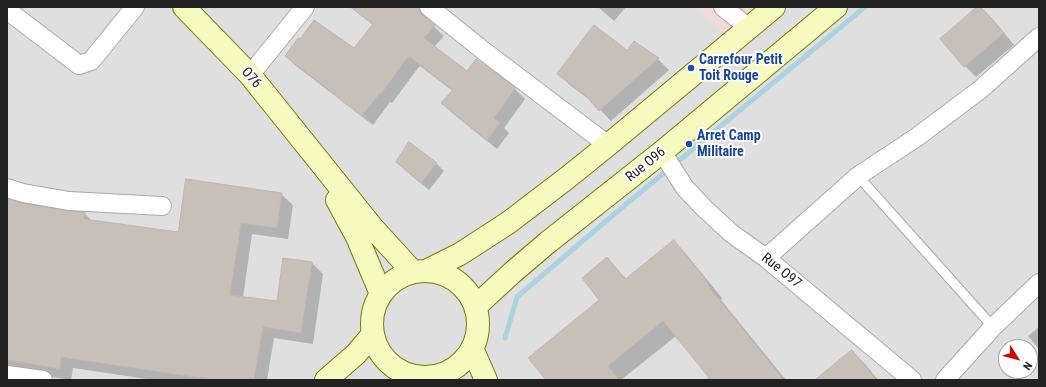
<!DOCTYPE html>
<style>
body{margin:0}
#map{position:relative;width:1046px;height:387px;overflow:hidden;background:#f2efe9;font-family:"Roboto Condensed",sans-serif}
canvas{display:block}
.frame{position:absolute;inset:0;border:8px solid #222;pointer-events:none}
.north{position:absolute;left:998px;top:339px;width:40px;height:40px;box-sizing:border-box;background:#fff;border:1px solid #a7a7a7;border-radius:50%;rotate:126deg;font-size:11px;font-weight:700;line-height:16px;text-align:center;color:#222}
.north::after{content:'';display:block;margin:auto;width:14px;height:18px;background:#d40000;clip-path:polygon(50% 0,100% 100%,50% 72%,0 100%)}
</style>
<div id="map">
<canvas width="1046" height="387"></canvas>
<div class="frame"></div>
<div class="north">N</div>
</div>
<script>
const g = document.querySelector('canvas').getContext('2d');
g.lineJoin = 'round';
function fill(path, color) { g.fillStyle = color; g.fill(path, 'evenodd'); }
function stroke(path, color, width, dash) { g.strokeStyle = color; g.lineWidth = width; g.lineCap = dash ? 'butt' : 'round'; g.setLineDash(dash || []); g.stroke(path); }
function label(font, color, halo, rows, align = 'center') {
  g.font = font + ' "Roboto Condensed",sans-serif'; g.lineWidth = 4; g.setLineDash([]); g.textBaseline = 'middle'; g.strokeStyle = halo; g.fillStyle = color; for (const [text, x, y, turn = 0] of rows) {
    g.save(); g.translate(x, y); g.rotate((+turn || 0) * Math.PI / 180); g.textAlign = isNaN(turn) ? turn : align; if (halo) g.strokeText(text, 0, 0); g.fillText(text, 0, 0); g.restore();
  }
}
fill(new Path2D(`
 M 7,7 L 1039,7 L 1039,380 L 7,380 ZM 1006,347 L 1030,347 L 1030,371 L 1006,371 Z`), '#e0dfdf');
fill(new Path2D(`
 M 694,7 L 755,7 L 724,32 Z`), '#f2dad9');
fill(new Path2D(`
 M 350,7 L 422,7 L 428,16 L 429,22 L 444,36 L 434,47 L 467,72 L 515,89 L 525,99 L 504,128 L 509,133 L 497,149 L 452,113 L 443,103 L 454,92 L 420,66 L 418,68 L 392,103 L 390,102 L 373,125 L 296,66 L 286,56 L 354,50 L 373,25 Z
 M 598,7 L 626,7 L 614,21 Z
 M 973,7 L 980,7 L 991,17 L 1014,45 L 976,77 L 965,66 L 975,10 Z
 M 627,51 L 658,59 L 669,70 L 611,121 L 595,104 L 570,85 L 559,74 Z
 M 398,162 L 436,163 L 444,171 L 429,190 L 405,170 Z
 M 281,194 L 293,205 L 288,239 L 252,234 L 243,298 L 277,303 L 312,263 L 323,274 L 313,344 L 274,338 L 267,380 L 153,380 L 73,368 L 71,380 L 7,370 L 7,200 L 67,212 L 84,213 L 92,221 L 179,233 Z
 M 674,241 L 687,255 L 722,298 L 721,300 L 786,380 L 706,380 L 710,377 L 676,336 L 621,380 L 547,380 L 601,300 L 607,258 L 626,279 Z
 M 1039,327 L 1039,349 L 1028,336 Z
 M 852,351 L 866,365 L 878,380 L 816,380 Z`), '#0003');
stroke(new Path2D(`
 M 505,338 L 517,297 L 619,210 L 865,7`), '#aad3df', 5);
const building = new Path2D(`
 M 351,7 L 419,7 L 419,11 L 422,15 L 435,25 L 424,38 L 467,71 L 476,59 L 516,88 L 494,118 L 500,123 L 487,140 L 441,103 L 453,90 L 410,57 L 408,59 L 407,58 L 381,94 L 380,93 L 362,116 L 285,56 L 298,38 L 300,39 L 314,20 L 354,48 L 373,24 Z
 M 977,7 L 981,7 L 1004,33 L 964,67 L 940,39 Z
 M 594,25 L 627,50 L 634,41 L 659,58 L 599,111 L 586,96 L 557,74 Z
 M 409,142 L 437,163 L 421,183 L 396,162 Z
 M 186,179 L 282,193 L 277,228 L 241,223 L 230,295 L 277,301 L 283,258 L 312,262 L 301,333 L 263,327 L 254,380 L 214,380 L 61,357 L 60,369 L 7,360 L 7,199 L 21,203 L 67,211 L 85,212 L 84,219 L 178,232 Z
 M 674,240 L 709,284 L 708,286 L 784,380 L 711,380 L 663,321 L 608,366 L 619,380 L 546,380 L 528,358 L 599,300 L 582,278 L 607,257 L 625,279 Z
 M 852,350 L 876,380 L 815,380 Z`);
fill(building, '#c7bfb8');
stroke(building, '#c4b6ab', 1);
const lane = new Path2D(`
 M 858,176 L 993,327`);
const street = new Path2D(`
 M 429,7 L 485,52 L 608,145
 M 723,7 L 749,28
 M 7,10 L 79,65 L 91,61 L 135,7
 M 250,75 L 305,7
 M 662,152 L 685,188 L 705,209 L 731,233 L 766,258 L 912,380
 M 7,188 L 23,193 L 69,201 L 162,206
 M 766,258 L 858,176 L 917,137 L 981,89 L 1039,37
 M 7,375 L 43,380
 M 945,380 L 993,327 L 1039,283`);
const secondary = new Path2D(`
 M 184,7 L 250,75 L 372,227 L 413,272
 M 337,200 L 357,237 L 381,294
 M 426,271 L 460,254 L 508,223 L 567,178 L 608,145 L 774,7
 M372 324a53 53 0 1 1 106 0a53 53 0 1 1-106 0Z
 M 475,307 L 513,272 L 547,243 L 662,152 L 836,7
 M 472,348 L 486,380
 M 326,380 L 356,354 L 373,334`);
stroke(lane, '#a9a9a9', 11);
stroke(street, '#a9a9a9', 20);
stroke(secondary, '#707d05', 24);
stroke(lane, '#fff', 9);
stroke(street, '#fff', 18);
stroke(secondary, '#f7fabf', 22);
for (const [x, y, r, color] of [
 [691,68,4,"#1a4fb4"],
 [689,144,4,"#1a4fb4"]
]) { const dot = new Path2D(); dot.arc(x, y, r, 0, 2 * Math.PI); g.fillStyle = color; g.fill(dot); stroke(dot, '#fff', 1.5); }
label('bold 14px', '#164399', '#fff', [
 ["Carrefour Petit",699,60],
 ["Toit Rouge",699,76],
 ["Arret Camp",697,136],
 ["Militaire",697,152]
], 'left');
label('14px', '#222', '#fff', [
 ["O76",251,78,49],
 ["Rue O96",646,165,-39],
 ["Rue O97",781,271,39]
]);
</script>
